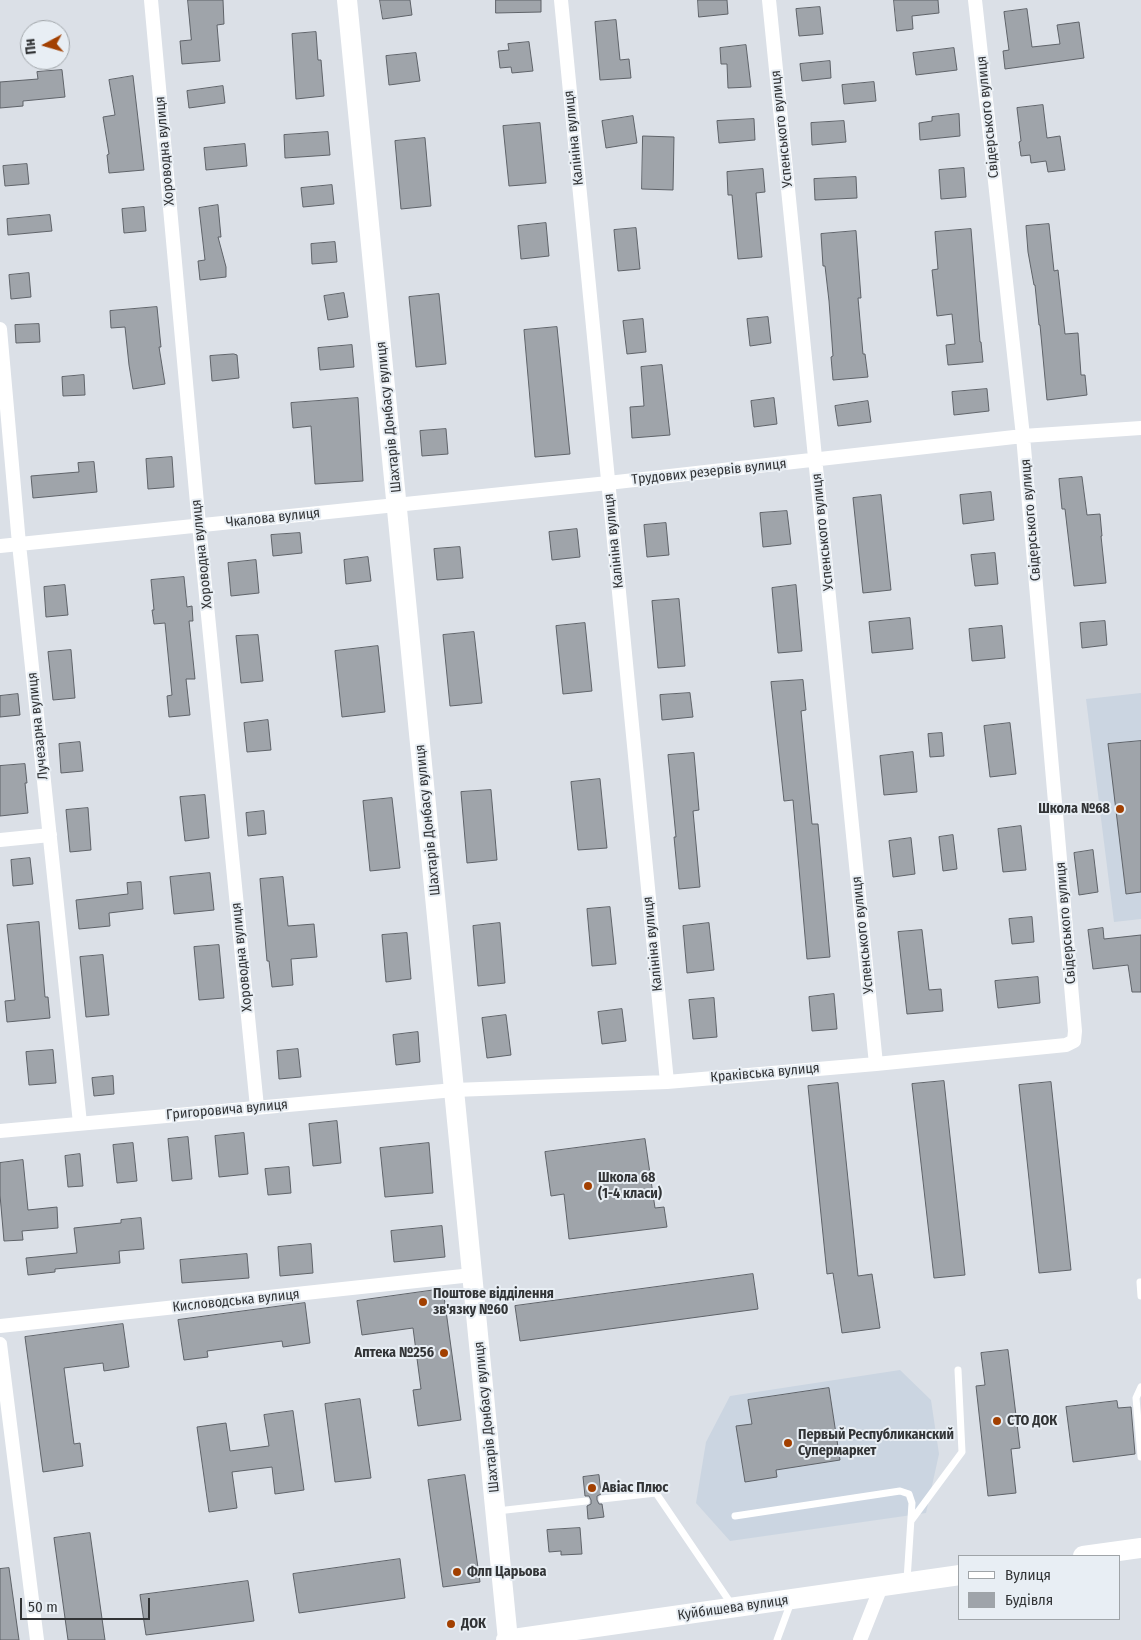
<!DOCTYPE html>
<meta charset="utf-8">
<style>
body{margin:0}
#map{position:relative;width:1141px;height:1640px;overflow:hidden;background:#dbe0e7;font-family:"Fira Sans Condensed",sans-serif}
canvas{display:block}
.legend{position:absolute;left:958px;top:1555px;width:162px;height:65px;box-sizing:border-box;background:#e8eef4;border:1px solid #9fa4a8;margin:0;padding:6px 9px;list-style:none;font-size:15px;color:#323436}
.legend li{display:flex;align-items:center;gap:10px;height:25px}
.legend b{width:25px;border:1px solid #9fa4a8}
.north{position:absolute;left:20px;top:20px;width:50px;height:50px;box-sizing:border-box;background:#e8eef4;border:1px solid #9fa4a8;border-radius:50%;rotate:264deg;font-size:14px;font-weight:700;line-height:20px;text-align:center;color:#323436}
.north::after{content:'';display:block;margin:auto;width:18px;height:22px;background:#a24001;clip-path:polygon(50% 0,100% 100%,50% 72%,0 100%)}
.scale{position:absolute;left:20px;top:1598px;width:130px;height:22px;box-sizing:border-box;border:2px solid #323436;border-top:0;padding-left:6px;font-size:15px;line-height:18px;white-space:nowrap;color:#323436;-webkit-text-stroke:4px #e8eef4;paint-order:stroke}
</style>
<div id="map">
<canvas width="1141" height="1640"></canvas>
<ul class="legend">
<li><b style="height:6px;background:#fff"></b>Вулиця</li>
<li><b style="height:14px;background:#9fa4aa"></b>Будівля</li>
</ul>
<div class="north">Пн</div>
<div class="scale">50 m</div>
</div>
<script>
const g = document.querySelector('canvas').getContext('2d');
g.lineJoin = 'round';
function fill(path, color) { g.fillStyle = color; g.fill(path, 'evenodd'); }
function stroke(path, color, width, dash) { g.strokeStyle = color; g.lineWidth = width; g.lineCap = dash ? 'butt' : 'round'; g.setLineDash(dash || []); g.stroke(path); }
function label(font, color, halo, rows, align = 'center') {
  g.font = font + ' "Fira Sans Condensed",sans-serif'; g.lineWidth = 4; g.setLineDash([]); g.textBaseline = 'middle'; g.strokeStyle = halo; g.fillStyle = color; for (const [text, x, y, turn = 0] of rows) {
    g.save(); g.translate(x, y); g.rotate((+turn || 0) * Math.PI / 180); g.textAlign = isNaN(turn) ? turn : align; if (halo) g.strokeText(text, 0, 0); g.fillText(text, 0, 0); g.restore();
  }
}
fill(new Path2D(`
 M 1141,693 L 1141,919 L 1114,922 L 1086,699 Z
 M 900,1370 L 931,1400 L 939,1454 L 926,1513 L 730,1541 L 696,1503 L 706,1442 L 730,1396 Z`), '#cbd5e1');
const building = new Path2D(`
 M 188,0 L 223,0 L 224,24 L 217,25 L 220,61 L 182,64 L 180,41 L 191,40 Z
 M 380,0 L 410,0 L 412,15 L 383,19 Z
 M 496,0 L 541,0 L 541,12 L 496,13 Z
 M 698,0 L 727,0 L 728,14 L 699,17 Z
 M 894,0 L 938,0 L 939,13 L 912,16 L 913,29 L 897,31 Z
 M 820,7 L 823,34 L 799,36 L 796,9 Z
 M 1027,9 L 1032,47 L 1060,44 L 1057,25 L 1079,22 L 1084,58 L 1005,69 L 1003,51 L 1009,50 L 1004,12 Z
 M 616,20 L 620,60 L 629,59 L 631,78 L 600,80 L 595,22 Z
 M 316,32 L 318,60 L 321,60 L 324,96 L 296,99 L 292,34 Z
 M 529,42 L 533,71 L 512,73 L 511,67 L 500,68 L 498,51 L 509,50 L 508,44 Z
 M 746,45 L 751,87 L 728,88 L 727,64 L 721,64 L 720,48 Z
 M 954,48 L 957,70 L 916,75 L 913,53 Z
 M 416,53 L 420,81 L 389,85 L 386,56 Z
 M 830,61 L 831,78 L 802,81 L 800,64 Z
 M 62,70 L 65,97 L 23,101 L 23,106 L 0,108 L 0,82 L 38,79 L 37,72 Z
 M 133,76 L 144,170 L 109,173 L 107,155 L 109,154 L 103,117 L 115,115 L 109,80 Z
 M 874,82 L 876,101 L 844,104 L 842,85 Z
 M 223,86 L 225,103 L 189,108 L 187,91 Z
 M 1043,105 L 1047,138 L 1060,136 L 1065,170 L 1048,172 L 1046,161 L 1031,163 L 1030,155 L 1021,156 L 1019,142 L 1021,141 L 1017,108 Z
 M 959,114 L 960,136 L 920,140 L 919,123 L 932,121 L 932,117 Z
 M 633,116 L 637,143 L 606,148 L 602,121 Z
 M 754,119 L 755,140 L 719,143 L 717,121 Z
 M 844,121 L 846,142 L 812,145 L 811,123 Z
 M 540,123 L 546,183 L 509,186 L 503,126 Z
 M 328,132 L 330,155 L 285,158 L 284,135 Z
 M 643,136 L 674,137 L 673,190 L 642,189 Z
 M 425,138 L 431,206 L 401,209 L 395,141 Z
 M 245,144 L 247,166 L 206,170 L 204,148 Z
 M 27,164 L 29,184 L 5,186 L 3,166 Z
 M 964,168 L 966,197 L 941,199 L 939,170 Z
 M 763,169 L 765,192 L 756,193 L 762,257 L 738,259 L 732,195 L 728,195 L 727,172 Z
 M 856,177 L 857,198 L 815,200 L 814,179 Z
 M 332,185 L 334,204 L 303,207 L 301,188 Z
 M 218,205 L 221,237 L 218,237 L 226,267 L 226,277 L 200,280 L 198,261 L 205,260 L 199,208 Z
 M 144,207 L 146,231 L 124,233 L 122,209 Z
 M 50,215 L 52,231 L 8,235 L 7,219 Z
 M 546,223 L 549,256 L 521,259 L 518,226 Z
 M 1049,224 L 1054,271 L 1058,270 L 1065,334 L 1078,333 L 1081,375 L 1085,375 L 1087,395 L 1047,400 L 1040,325 L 1039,325 L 1035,285 L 1034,285 L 1028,252 L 1026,226 Z
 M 636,228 L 640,269 L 618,271 L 614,230 Z
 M 971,229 L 980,342 L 981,342 L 983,362 L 948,365 L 946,345 L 955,344 L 952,314 L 937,316 L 932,270 L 938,269 L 935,232 Z
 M 856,231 L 861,298 L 858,298 L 863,354 L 865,354 L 868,377 L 833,380 L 831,357 L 833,356 L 829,301 L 825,266 L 823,266 L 821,234 Z
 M 335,242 L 337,262 L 312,264 L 311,244 Z
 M 29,273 L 31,297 L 11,299 L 9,275 Z
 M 344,293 L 348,317 L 328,320 L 324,296 Z
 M 439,294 L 446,364 L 416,367 L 409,297 Z
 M 157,307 L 161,347 L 159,347 L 165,384 L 133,389 L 129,365 L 125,327 L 111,328 L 110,311 Z
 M 768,317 L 771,343 L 750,346 L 747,319 Z
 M 643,319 L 646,352 L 627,354 L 623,321 Z
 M 39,324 L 40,342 L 16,343 L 15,325 Z
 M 557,327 L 570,454 L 535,457 L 524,330 Z
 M 352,345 L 354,367 L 320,370 L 318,348 Z
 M 234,354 L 237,355 L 239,378 L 212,381 L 210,356 Z
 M 662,365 L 670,435 L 632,438 L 630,407 L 644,406 L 641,367 Z
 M 84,375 L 85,395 L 63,396 L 62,377 Z
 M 987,389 L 989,411 L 954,415 L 952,392 Z
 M 358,398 L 363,481 L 315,484 L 311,426 L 293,428 L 291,403 Z
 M 774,398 L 777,424 L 754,427 L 751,401 Z
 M 868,401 L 871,422 L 838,426 L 835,406 Z
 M 446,429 L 448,454 L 422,456 L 420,431 Z
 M 172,457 L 174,487 L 148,489 L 146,459 Z
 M 94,462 L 97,492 L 33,498 L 31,476 L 79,472 L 78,463 Z
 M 1082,477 L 1087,515 L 1100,514 L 1102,536 L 1101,536 L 1106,583 L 1074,586 L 1065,509 L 1062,509 L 1059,479 Z
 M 991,492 L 994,520 L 963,524 L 960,495 Z
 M 881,495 L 891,590 L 863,593 L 853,498 Z
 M 787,511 L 791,544 L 763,547 L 760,513 Z
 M 666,523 L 669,555 L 647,557 L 644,525 Z
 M 577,529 L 580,557 L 552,560 L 549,532 Z
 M 300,533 L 302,553 L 273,556 L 271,535 Z
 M 460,547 L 463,578 L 437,580 L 434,549 Z
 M 995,553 L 998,584 L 975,586 L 971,555 Z
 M 368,557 L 371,581 L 346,584 L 344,560 Z
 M 256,560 L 259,593 L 231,596 L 228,563 Z
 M 184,577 L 187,607 L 192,606 L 193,621 L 189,621 L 195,679 L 186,679 L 190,715 L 169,717 L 167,696 L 172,695 L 165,623 L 154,624 L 152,610 L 154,610 L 151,580 Z
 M 65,585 L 68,615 L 46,617 L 44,587 Z
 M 796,585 L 802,651 L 778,653 L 772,588 Z
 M 679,599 L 685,666 L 658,668 L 652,601 Z
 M 910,618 L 913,649 L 872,653 L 869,622 Z
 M 1105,621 L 1107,645 L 1082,648 L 1080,623 Z
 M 585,623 L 592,691 L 563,694 L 556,626 Z
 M 1002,626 L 1005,658 L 972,661 L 969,629 Z
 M 474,632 L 482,703 L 450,706 L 443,635 Z
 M 258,635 L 263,681 L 241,683 L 236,636 Z
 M 378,646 L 385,712 L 342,717 L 335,651 Z
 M 71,650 L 75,698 L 53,700 L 48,652 Z
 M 803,680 L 806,710 L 801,711 L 812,824 L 818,824 L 830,957 L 807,959 L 793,800 L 784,801 L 771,682 Z
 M 690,693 L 693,717 L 662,720 L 660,695 Z
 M 18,694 L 20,715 L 0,717 L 0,696 Z
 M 268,720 L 271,750 L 247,752 L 244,723 Z
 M 1010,723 L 1016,774 L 990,777 L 984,726 Z
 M 942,733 L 944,756 L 930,757 L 928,734 Z
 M 1141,741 L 1141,892 L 1126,894 L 1108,744 Z
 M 80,742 L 83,771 L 61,773 L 59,744 Z
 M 913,752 L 917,792 L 884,795 L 880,756 Z
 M 694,753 L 699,810 L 693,811 L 700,887 L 679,889 L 674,837 L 676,837 L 668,755 Z
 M 25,764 L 27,783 L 25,783 L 28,813 L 0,816 L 0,766 Z
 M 600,779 L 607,848 L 578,850 L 571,782 Z
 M 491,790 L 497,860 L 467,863 L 461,792 Z
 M 205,795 L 209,838 L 185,841 L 180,797 Z
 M 392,798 L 400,868 L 370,871 L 363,801 Z
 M 88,808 L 91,850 L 70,852 L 66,810 Z
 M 264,811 L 266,834 L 248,836 L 246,813 Z
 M 1021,826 L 1026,870 L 1003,872 L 998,829 Z
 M 953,835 L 957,869 L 943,871 L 939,837 Z
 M 911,838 L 915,874 L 893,877 L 889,841 Z
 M 1093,850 L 1098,892 L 1079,895 L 1074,853 Z
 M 30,858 L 33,884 L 13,886 L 11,860 Z
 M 210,873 L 214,910 L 174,914 L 170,877 Z
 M 283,877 L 288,926 L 314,924 L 317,957 L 291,959 L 293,985 L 272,987 L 269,961 L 267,961 L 260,879 Z
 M 141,882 L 143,909 L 109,913 L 110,926 L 79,929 L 76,900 L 128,894 L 127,883 Z
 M 610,907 L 616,964 L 592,966 L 587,909 Z
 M 1032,917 L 1034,942 L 1012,944 L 1009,919 Z
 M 39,922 L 45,997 L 48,997 L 50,1018 L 7,1022 L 5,1001 L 15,1000 L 7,925 Z
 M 500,923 L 505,983 L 478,986 L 473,926 Z
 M 709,923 L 714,970 L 687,973 L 683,926 Z
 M 1103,928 L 1104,939 L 1141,935 L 1141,992 L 1132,992 L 1128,965 L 1093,969 L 1088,930 Z
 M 922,930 L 929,990 L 941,989 L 943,1011 L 907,1014 L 898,932 Z
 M 407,933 L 411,979 L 386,982 L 382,935 Z
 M 219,945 L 224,998 L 199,1000 L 194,947 Z
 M 103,955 L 109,1015 L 86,1017 L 80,957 Z
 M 1038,977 L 1040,1003 L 998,1008 L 995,981 Z
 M 834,994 L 837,1029 L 812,1031 L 809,997 Z
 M 714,998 L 717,1037 L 693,1039 L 689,1000 Z
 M 622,1009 L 626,1041 L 602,1044 L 598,1012 Z
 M 506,1015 L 511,1055 L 487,1058 L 482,1018 Z
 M 418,1032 L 420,1062 L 396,1065 L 393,1035 Z
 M 298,1049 L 301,1077 L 279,1079 L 277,1051 Z
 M 53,1050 L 56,1083 L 29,1085 L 26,1052 Z
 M 113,1076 L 114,1094 L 94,1096 L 92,1078 Z
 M 944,1081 L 965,1275 L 934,1278 L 912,1084 Z
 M 1051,1082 L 1071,1270 L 1039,1273 L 1019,1085 Z
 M 838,1083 L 858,1276 L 872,1274 L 880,1328 L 842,1333 L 833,1273 L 827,1274 L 808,1086 Z
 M 337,1121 L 341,1163 L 313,1166 L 309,1124 Z
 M 244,1133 L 248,1174 L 219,1177 L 215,1136 Z
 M 188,1137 L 192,1179 L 172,1181 L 168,1139 Z
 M 645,1139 L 655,1208 L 664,1207 L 667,1227 L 569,1239 L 564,1194 L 551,1196 L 545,1152 Z
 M 133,1143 L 137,1181 L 117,1183 L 113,1145 Z
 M 429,1143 L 433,1193 L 385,1197 L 380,1148 Z
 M 80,1154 L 83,1186 L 68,1187 L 65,1156 Z
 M 23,1160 L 28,1210 L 57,1207 L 58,1228 L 22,1231 L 23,1240 L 4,1241 L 0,1195 L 0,1163 Z
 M 289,1167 L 291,1193 L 268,1195 L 265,1169 Z
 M 141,1218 L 144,1249 L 119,1251 L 120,1263 L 55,1269 L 55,1272 L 28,1275 L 26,1258 L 77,1253 L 74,1228 L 121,1223 L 121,1220 Z
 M 442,1226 L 445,1257 L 394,1262 L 391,1231 Z
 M 311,1244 L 313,1273 L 280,1276 L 278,1247 Z
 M 247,1254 L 249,1278 L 182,1283 L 180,1260 Z
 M 753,1274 L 758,1309 L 520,1341 L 515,1306 Z
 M 443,1289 L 461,1420 L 418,1426 L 413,1390 L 421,1389 L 413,1328 L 362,1335 L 357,1301 Z
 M 305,1303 L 310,1343 L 283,1347 L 282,1341 L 207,1351 L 208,1357 L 184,1360 L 178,1320 Z
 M 123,1324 L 129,1367 L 104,1371 L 103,1363 L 64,1368 L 74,1444 L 80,1443 L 83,1466 L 43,1472 L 25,1337 Z
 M 1008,1350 L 1020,1448 L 1011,1449 L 1016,1493 L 988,1496 L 976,1386 L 985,1385 L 981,1353 Z
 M 829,1388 L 840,1460 L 776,1470 L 777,1477 L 745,1482 L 736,1426 L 752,1424 L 748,1400 Z
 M 360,1399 L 371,1478 L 335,1482 L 325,1404 Z
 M 1117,1401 L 1118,1408 L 1131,1407 L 1135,1454 L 1073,1462 L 1066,1407 Z
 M 293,1411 L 304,1490 L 275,1494 L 272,1467 L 232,1472 L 237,1508 L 209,1512 L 197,1427 L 226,1423 L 230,1451 L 269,1446 L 264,1415 Z
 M 465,1475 L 480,1582 L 443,1587 L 428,1480 Z
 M 599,1475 L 601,1494 L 597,1496 L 597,1500 L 599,1504 L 602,1504 L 604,1517 L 588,1519 L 587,1506 L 591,1504 L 591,1500 L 589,1496 L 585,1496 L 583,1477 Z
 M 580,1528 L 582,1554 L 561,1555 L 561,1551 L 549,1552 L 547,1530 Z
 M 90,1533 L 105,1640 L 68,1640 L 54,1538 Z
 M 400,1559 L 405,1598 L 299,1613 L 293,1574 Z
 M 9,1568 L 19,1640 L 0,1640 L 0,1569 Z
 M 248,1581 L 254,1621 L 146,1635 L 140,1595 Z`);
fill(building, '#9fa4aa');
stroke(building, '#5f6369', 1);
stroke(new Path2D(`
 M 1140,1282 L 1141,1296
 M 1141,1387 L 1136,1398 L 1141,1457
 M 602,1499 L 656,1493 L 732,1605
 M 497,1511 L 586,1501
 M 735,1516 L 900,1491 L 909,1494 L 912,1503 L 907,1580
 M 911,1521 L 962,1452 L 958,1370
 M 777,1640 L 791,1602`), '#fff', 7);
stroke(new Path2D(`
 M 151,0 L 199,525 L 257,1107
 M 561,0 L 667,1082
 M 769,0 L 876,1064
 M 0,329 L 19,544 L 80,1123
 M 0,546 L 608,483 L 1023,436 L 1141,428
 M 0,840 L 50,835
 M 0,1131 L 454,1090 L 667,1082 L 876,1064 L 1066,1045 L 1074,1041 L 1075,1031 L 1023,436 L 975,0
 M 0,1326 L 472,1275
 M 0,1344 L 37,1640
 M 860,1640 L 881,1587`), '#fff', 14);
stroke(new Path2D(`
 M 347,0 L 508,1640
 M 1083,1556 L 1141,1548
 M 506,1640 L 960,1575`), '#fff', 20);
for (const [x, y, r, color] of [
 [1120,809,5,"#a24001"],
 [588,1186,5,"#a24001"],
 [423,1302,5,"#a24001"],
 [444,1353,5,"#a24001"],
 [997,1421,5,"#a24001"],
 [788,1443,5,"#a24001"],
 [592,1488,5,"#a24001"],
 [457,1572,5,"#a24001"],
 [451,1624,5,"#a24001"]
]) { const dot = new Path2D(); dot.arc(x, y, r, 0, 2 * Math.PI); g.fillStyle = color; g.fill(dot); stroke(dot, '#e8eef4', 2); }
label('14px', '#323436', '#e8eef4', [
 ["Свідерського вулиця",988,117,-96],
 ["Успенського вулиця",782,129,-96],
 ["Калініна вулиця",574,138,-96],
 ["Хороводна вулиця",165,151,-95],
 ["Шахтарів Донбасу вулиця",389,417,-96],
 ["Трудових резервів вулиця",709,472,-6],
 ["Чкалова вулиця",273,518,-6],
 ["Свідерського вулиця",1031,520,-95],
 ["Успенського вулиця",823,532,-96],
 ["Калініна вулиця",614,541,-96],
 ["Хороводна вулиця",202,554,-96],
 ["Лучезарна вулиця",38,726,-96],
 ["Шахтарів Донбасу вулиця",428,820,-96],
 ["Свідерського вулиця",1066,923,-95],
 ["Успенського вулиця",863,935,-96],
 ["Калініна вулиця",653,944,-96],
 ["Хороводна вулиця",242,957,-96],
 ["Краківська вулиця",765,1073,-5],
 ["Григоровича вулиця",227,1110,-5],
 ["Кисловодська вулиця",236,1301,-6],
 ["Шахтарів Донбасу вулиця",487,1417,-96],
 ["Куйбишева вулиця",733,1608,-8]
]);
label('bold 14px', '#323436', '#e8eef4', [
 ["Школа №68",1110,809,"right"],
 ["Школа 68",598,1178],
 ["(1-4 класи)",598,1194],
 ["Поштове відділення",433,1294],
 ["зв'язку №60",433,1310],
 ["Аптека №256",434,1353,"right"],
 ["СТО ДОК",1007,1421],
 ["Первый Республиканский",798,1435],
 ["Супермаркет",798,1451],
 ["Авіас Плюс",602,1488],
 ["Флп Царьова",467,1572],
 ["ДОК",461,1624]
], 'left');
</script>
